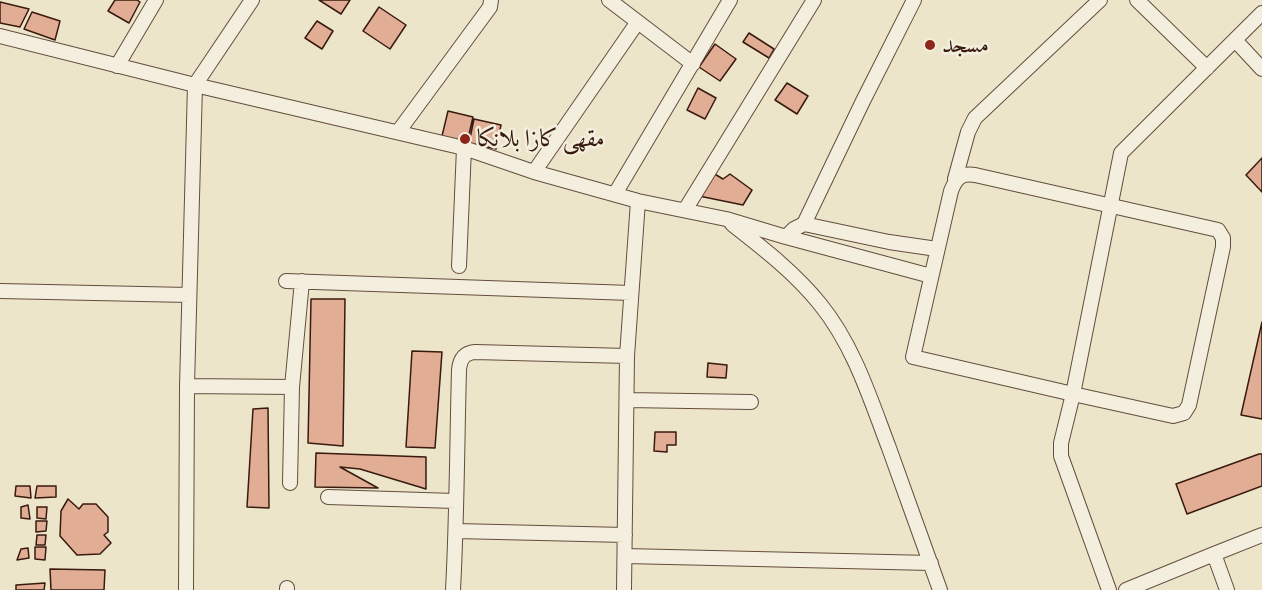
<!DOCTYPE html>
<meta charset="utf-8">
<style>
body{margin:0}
canvas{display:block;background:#ede5ca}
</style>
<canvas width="1262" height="590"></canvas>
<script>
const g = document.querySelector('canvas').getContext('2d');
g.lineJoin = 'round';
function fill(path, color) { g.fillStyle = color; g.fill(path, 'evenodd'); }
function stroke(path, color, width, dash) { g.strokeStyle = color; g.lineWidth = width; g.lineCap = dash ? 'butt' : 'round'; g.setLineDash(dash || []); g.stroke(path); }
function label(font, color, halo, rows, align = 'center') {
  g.font = font + ' "EB Garamond",Amiri,serif'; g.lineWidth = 5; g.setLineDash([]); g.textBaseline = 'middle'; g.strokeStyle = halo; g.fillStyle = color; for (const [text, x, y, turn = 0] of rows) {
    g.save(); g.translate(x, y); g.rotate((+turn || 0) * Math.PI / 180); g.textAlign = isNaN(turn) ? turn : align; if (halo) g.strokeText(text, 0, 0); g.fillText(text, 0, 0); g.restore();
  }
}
const building = new Path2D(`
 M 115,0 L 137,0 L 140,2 L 129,23 L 108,11 Z
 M 319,0 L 350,0 L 341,14 Z
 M 0,2 L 29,9 L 20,27 L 0,23 Z
 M 379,7 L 406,25 L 390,49 L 363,31 Z
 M 32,12 L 60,21 L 55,40 L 24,29 Z
 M 317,21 L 333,31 L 322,49 L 305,38 Z
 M 749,33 L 774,49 L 769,58 L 743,42 Z
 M 715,44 L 736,59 L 720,81 L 699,67 Z
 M 787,83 L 808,96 L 797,114 L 775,100 Z
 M 698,88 L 716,98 L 705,119 L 687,110 Z
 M 448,111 L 473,117 L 467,143 L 442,136 Z
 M 474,119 L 501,125 L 496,149 L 469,143 Z
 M 1262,158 L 1262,192 L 1246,175 Z
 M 713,173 L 723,179 L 730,174 L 752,190 L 743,205 L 699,196 Z
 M 311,299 L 345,299 L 343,446 L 308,443 Z
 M 1262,322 L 1262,419 L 1241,415 Z
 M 412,351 L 442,352 L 435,448 L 406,447 Z
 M 708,363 L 727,365 L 726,378 L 707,377 Z
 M 268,408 L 269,508 L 247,507 L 253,409 Z
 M 655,432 L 676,432 L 676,445 L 667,445 L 667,452 L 654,451 Z
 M 316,453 L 426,457 L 426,489 L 360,469 L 340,467 L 378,488 L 315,487 Z
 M 1259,454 L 1262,454 L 1262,486 L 1187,514 L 1176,484 Z
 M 16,486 L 30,486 L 31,498 L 15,496 Z
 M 37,486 L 56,486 L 56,497 L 35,498 Z
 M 68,499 L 79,509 L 83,504 L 96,504 L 108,517 L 108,532 L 104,535 L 111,543 L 100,554 L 77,555 L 60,536 L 61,511 Z
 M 28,505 L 30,519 L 21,518 L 21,507 Z
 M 37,507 L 47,507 L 46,519 L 37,518 Z
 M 36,521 L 47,521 L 46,531 L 36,532 Z
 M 37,535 L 46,535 L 45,545 L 36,545 Z
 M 35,547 L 46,547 L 45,560 L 35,559 Z
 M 28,548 L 29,558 L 17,560 L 21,549 Z
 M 50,569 L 105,570 L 104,590 L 51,590 Z
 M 45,583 L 44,590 L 16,590 L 16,585 Z`);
fill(building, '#e1ad95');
stroke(building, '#381a0e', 1.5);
const minor = new Path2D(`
 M 609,0 L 693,64
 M 1137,0 L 1207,68
 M 0,36 L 195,85 L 464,148 L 534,172 L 638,201 L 726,219 L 786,237 L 794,229 L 804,224 L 889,242 L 937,249
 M 1235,40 L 1262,69
 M 117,66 L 156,0
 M 398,132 L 490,7 L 491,0
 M 534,172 L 637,23
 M 955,179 L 968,132 L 975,118 L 1100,0
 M 615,194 L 730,0
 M 685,210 L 814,0
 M 732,224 C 764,249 795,273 820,304 C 854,346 870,398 889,448 C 906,495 923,543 940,590
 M 804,224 L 863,101 L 914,0
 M 786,237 L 931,276
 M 459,266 L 464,148
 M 286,281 L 631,293
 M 0,291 L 189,295
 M 187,386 L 292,387
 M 627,400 L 751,402
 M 290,483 L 292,387 L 302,281
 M 328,497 L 455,501
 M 456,531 L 625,535
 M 625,556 L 931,563
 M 186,590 L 187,386 L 195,85 L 252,0
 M 287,590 L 287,588
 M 453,590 C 457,517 457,443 459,370 C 460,359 464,353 475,352 L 627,356
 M 624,590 L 627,356 L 638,201
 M 1109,590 L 1061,456 L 1061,443 L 1073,394 L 913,357 L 951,191 C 956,178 961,173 975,175 L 1218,230 L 1223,238 L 1223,247 L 1189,405 L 1184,413 L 1173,416 L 1073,394 L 1121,153 L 1262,13
 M 1126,590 L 1214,554
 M 1227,590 L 1214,554 L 1262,535`);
stroke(minor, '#654d3d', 16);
stroke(minor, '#f3eedd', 14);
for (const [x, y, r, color] of [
 [930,45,6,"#8f2418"],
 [465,139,6,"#8f2418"]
]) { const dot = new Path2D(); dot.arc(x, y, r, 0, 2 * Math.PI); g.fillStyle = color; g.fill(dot); stroke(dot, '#f3eedd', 2); }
label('24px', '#381a0e', '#f3eedd', [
 ["مسجد",942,45],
 ["مقهى كازا بلانكا",477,139]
], 'left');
</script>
